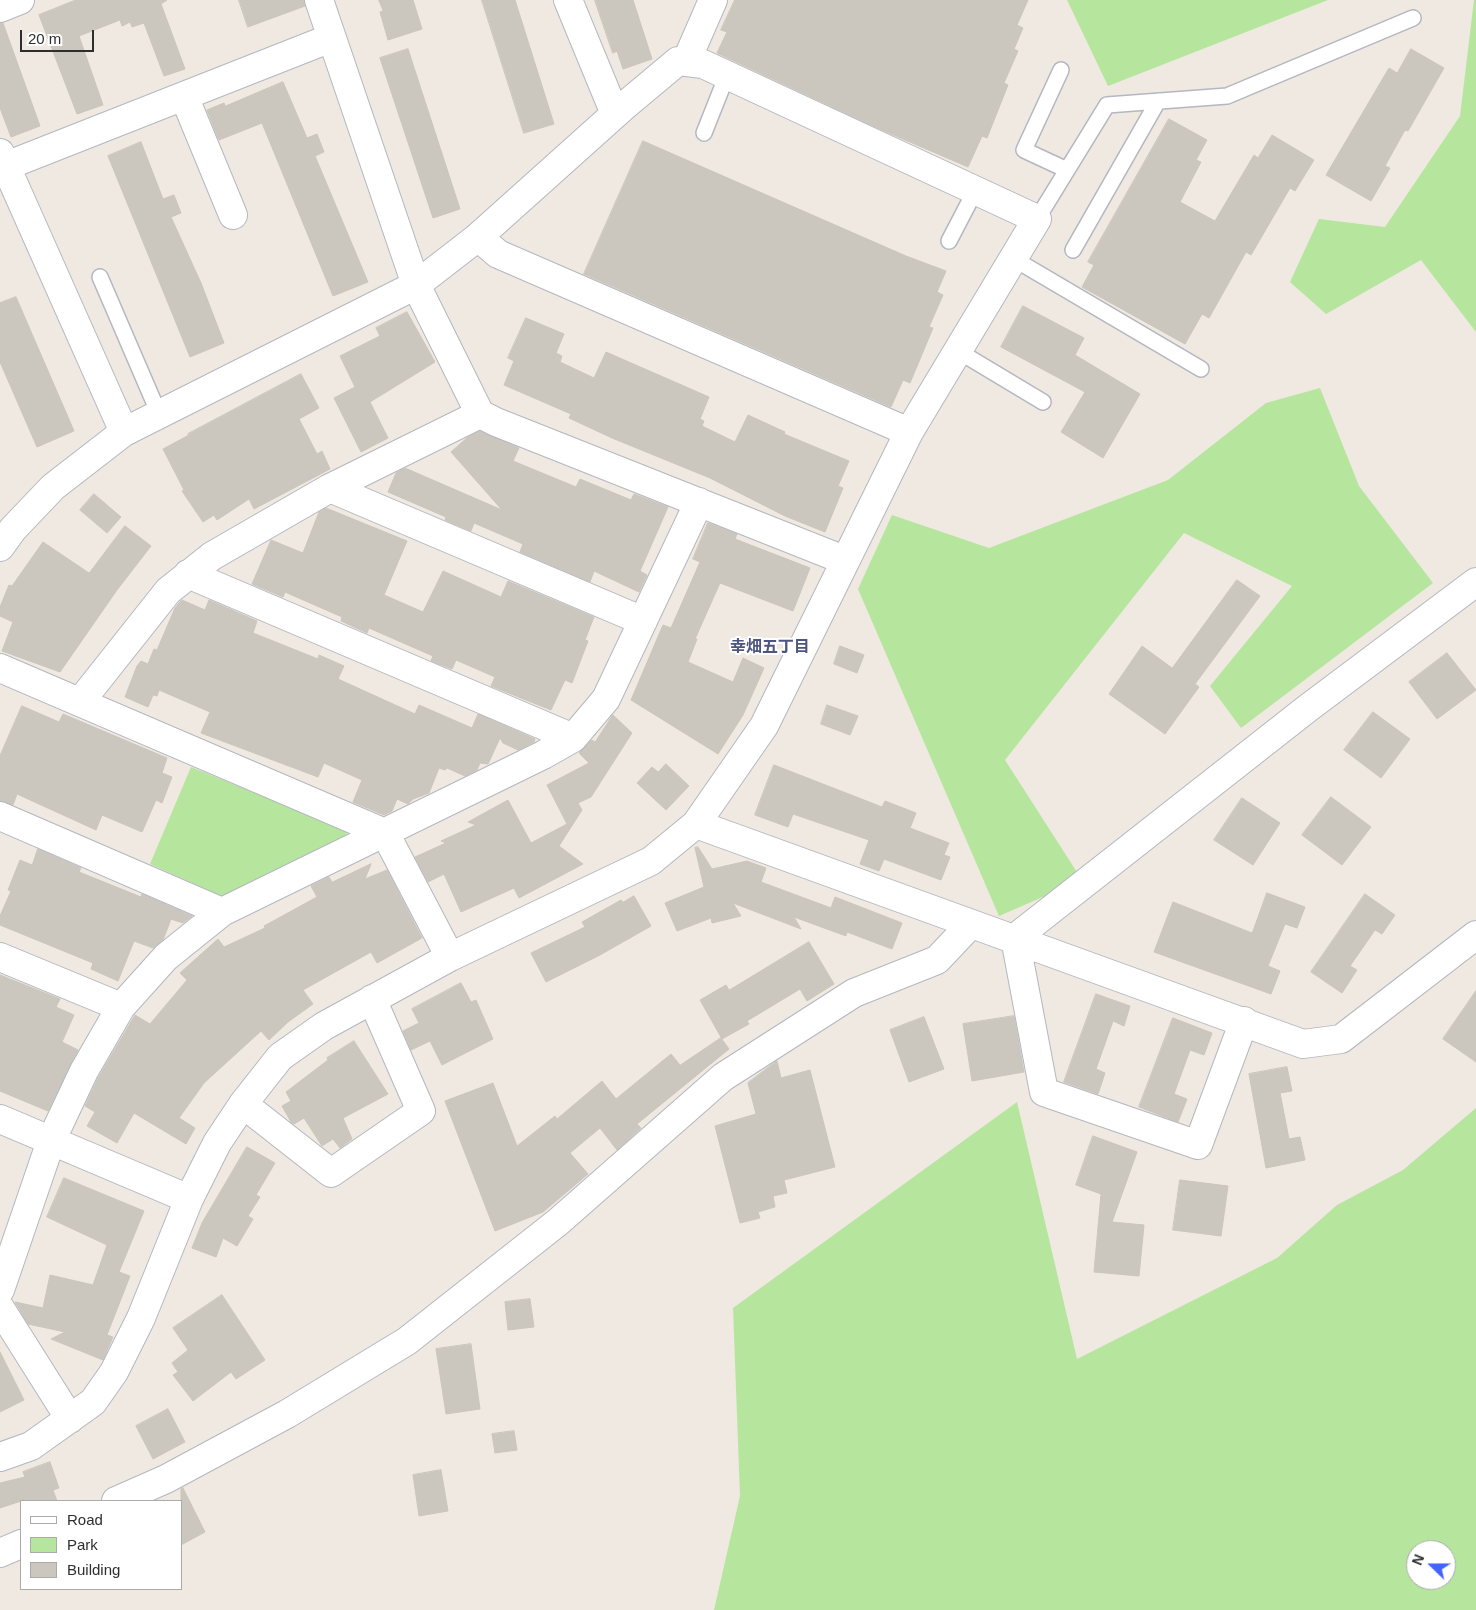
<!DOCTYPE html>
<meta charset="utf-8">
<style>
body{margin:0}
#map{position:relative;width:1476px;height:1610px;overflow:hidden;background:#efe9e1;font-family:Helvetica,sans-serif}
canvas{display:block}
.legend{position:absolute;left:20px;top:1500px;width:162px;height:90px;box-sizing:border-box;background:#fff;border:1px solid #ababab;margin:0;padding:6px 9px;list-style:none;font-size:15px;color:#2e2e2e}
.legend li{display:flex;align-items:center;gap:10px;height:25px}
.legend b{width:25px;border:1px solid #ababab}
.north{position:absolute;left:1406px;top:1540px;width:50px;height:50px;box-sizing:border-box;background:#fff;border:1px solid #ababab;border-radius:50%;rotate:292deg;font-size:14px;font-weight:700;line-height:20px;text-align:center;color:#2e2e2e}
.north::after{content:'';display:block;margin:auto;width:18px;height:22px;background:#4264fb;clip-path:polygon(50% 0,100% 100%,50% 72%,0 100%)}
.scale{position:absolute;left:20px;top:30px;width:74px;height:22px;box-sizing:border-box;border:2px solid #2e2e2e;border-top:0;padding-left:6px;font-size:15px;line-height:18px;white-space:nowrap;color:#2e2e2e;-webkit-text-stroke:4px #fff;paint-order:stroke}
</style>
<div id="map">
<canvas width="1476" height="1610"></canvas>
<ul class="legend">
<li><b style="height:6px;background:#fff"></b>Road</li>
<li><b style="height:14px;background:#b6e59e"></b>Park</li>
<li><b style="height:14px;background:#cbc7bf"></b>Building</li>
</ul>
<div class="north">N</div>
<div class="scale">20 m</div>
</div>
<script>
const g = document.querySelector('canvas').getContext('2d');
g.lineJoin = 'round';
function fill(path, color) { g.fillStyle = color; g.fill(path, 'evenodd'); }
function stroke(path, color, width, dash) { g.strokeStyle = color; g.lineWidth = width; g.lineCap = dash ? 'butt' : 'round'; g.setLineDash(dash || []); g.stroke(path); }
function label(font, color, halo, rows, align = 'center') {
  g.font = font + ' Helvetica,"Noto Sans JP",sans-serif'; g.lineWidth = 4; g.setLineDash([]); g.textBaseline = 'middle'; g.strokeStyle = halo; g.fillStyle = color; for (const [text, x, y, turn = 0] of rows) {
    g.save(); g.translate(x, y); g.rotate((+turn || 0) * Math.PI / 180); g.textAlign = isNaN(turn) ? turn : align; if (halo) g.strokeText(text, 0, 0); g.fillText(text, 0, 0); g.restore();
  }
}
fill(new Path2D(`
 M 1067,0 L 1328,0 L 1108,86 Z
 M 1474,0 L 1476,0 L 1476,332 L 1421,260 L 1326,314 L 1290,282 L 1319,219 L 1385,227 L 1460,116 Z
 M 1320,388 L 1359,486 L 1433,583 L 1241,728 L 1210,686 L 1292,586 L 1184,533 L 1005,760 L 1082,880 L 999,916 L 858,589 L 892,515 L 989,548 L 1168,480 L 1266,403 Z
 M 191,767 L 348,831 L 341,842 L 230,900 L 150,864 Z
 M 1017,1102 L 1077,1359 L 1277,1258 L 1337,1205 L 1403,1170 L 1476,1108 L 1476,1610 L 714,1610 L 740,1496 L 733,1308 ZM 1416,1550 L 1446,1550 L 1446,1580 L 1416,1580 Z`), '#b6e59e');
const building = new Path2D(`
 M 76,0 L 167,0 L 161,4 L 185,69 L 164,76 L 144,23 L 132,27 L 130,22 L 122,26 L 120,20 L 79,36 L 103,105 L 77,114 L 39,15 Z
 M 239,0 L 304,0 L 305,6 L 248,27 Z
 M 379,0 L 413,0 L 422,29 L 388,40 L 380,12 L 383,11 Z
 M 482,0 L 515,0 L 554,124 L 524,133 Z
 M 595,0 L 633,0 L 652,59 L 623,69 L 617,51 L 613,53 Z
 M 735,0 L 1028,0 L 1017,25 L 1023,28 L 1014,49 L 1018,51 L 1004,83 L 1008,85 L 987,138 L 982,136 L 968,167 L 875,127 L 717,53 L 727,32 L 721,30 Z
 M 0,23 L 3,23 L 40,126 L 11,137 L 0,108 Z
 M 408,49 L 460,209 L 433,218 L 380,58 Z
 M 1411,49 L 1444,68 L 1408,131 L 1405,130 L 1385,166 L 1390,168 L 1371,201 L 1326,175 L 1389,68 L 1397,73 Z
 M 283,82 L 307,138 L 317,134 L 324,152 L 315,156 L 368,282 L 333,296 L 262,123 L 219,140 L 207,110 L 224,103 L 225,106 Z
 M 1169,119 L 1207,140 L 1196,160 L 1201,162 L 1180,202 L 1215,221 L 1254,155 L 1258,158 L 1272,135 L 1314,160 L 1295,191 L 1290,188 L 1251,255 L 1246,252 L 1209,318 L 1202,314 L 1185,344 L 1082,287 L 1094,265 L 1088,262 Z
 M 643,141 L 906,256 L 946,271 L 937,292 L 943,295 L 929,327 L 933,328 L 910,383 L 903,380 L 891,407 L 584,274 Z
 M 141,142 L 163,199 L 174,195 L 181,213 L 171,217 L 201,283 L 224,343 L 190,357 L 108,156 Z
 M 16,297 L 74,431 L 37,447 L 0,362 L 0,303 Z
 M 1023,306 L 1084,338 L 1075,355 L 1140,394 L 1103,458 L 1061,432 L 1085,392 L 1001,347 Z
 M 407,312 L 435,362 L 370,402 L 388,438 L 361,452 L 334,398 L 355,387 L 340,356 L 380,336 L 376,328 Z
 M 526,318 L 564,334 L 556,353 L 562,356 L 560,362 L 594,378 L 606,352 L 709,397 L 700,419 L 704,421 L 702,426 L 735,442 L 748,415 L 785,432 L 784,434 L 849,461 L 838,486 L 843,488 L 825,532 L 785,516 L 710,478 L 612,438 L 569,418 L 571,414 L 504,385 L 514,361 L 508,358 Z
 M 301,374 L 319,408 L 299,419 L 317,454 L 322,451 L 330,469 L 254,509 L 249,499 L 217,520 L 214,515 L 203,522 L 182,491 L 184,490 L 163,449 L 189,435 L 188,434 Z
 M 480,431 L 519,448 L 513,461 L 576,487 L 580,479 L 631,500 L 634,494 L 668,507 L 640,571 L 647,575 L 639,592 L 594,571 L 590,582 L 520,552 L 523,544 L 474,523 L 471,531 L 445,520 L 446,517 L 388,492 L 396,473 L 405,468 L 502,510 L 451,452 L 468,437 Z
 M 94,494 L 121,517 L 107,533 L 80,510 Z
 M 326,508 L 407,541 L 384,595 L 423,612 L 443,571 L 501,597 L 508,581 L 594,617 L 585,640 L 588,641 L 572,683 L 565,680 L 551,710 L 491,686 L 495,677 L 456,660 L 452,669 L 431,661 L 433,656 L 369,628 L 367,633 L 341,621 L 342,617 L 285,592 L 283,597 L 252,584 L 271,540 L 303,553 L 319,512 Z
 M 708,523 L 737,534 L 735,539 L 810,568 L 793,611 L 720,583 L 695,639 L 697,639 L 688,662 L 733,682 L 743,658 L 764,668 L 743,715 L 718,754 L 631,700 L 663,625 L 671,628 L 700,562 L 693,559 Z
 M 125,526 L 151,546 L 117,590 L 60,672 L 2,651 L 13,622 L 0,616 L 0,607 L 9,585 L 12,586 L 43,542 L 89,573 Z
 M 1237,580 L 1260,596 L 1195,684 L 1199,687 L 1165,734 L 1109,694 L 1142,646 L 1172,668 Z
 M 182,600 L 205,610 L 209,600 L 257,621 L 253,633 L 318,659 L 319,655 L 344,666 L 338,679 L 415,714 L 419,705 L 472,728 L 478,714 L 535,739 L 534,742 L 518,750 L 503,743 L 500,738 L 488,764 L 480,763 L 477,770 L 465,776 L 447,768 L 445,770 L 439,768 L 429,793 L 413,799 L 408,804 L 397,799 L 392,811 L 384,815 L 353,802 L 362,780 L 324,763 L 318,777 L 201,733 L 210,712 L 159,690 L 157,696 L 153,695 L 148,707 L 125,697 L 137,666 L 141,661 L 148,664 L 154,649 L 157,650 L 175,608 Z
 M 840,646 L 864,655 L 857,673 L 834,664 Z
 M 1447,653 L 1476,690 L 1437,719 L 1409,682 Z
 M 827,705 L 858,716 L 850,735 L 821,724 Z
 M 22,706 L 59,722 L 63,714 L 167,758 L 162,773 L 172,777 L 162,803 L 156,800 L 142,832 L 102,815 L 96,830 L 17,794 L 13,805 L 0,801 L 0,756 Z
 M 1373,712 L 1410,739 L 1381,778 L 1344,750 Z
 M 613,715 L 632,733 L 591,797 L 578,803 L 582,810 L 559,846 L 583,864 L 519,898 L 514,888 L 461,912 L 444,874 L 428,882 L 415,857 L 446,843 L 441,841 L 476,825 L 468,822 L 508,800 L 531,843 L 567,824 L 547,785 L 589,763 L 579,753 L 592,740 L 595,742 Z
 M 666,764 L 689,786 L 666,810 L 637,783 L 652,767 L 658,772 Z
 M 774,765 L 882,807 L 885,801 L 916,813 L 910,828 L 949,843 L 944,855 L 950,857 L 941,880 L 884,859 L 879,871 L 860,864 L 869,840 L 793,814 L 788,827 L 755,815 Z
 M 1331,797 L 1371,827 L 1342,865 L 1302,835 Z
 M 1242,798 L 1280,823 L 1253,865 L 1214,840 Z
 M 698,847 L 712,869 L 747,861 L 766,868 L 761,882 L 831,908 L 835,897 L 902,923 L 892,949 L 847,932 L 846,936 L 794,917 L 801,929 L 733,903 L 741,916 L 712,923 L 711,918 L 677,931 L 665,903 L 704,887 L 695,848 Z
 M 38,849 L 81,868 L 79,872 L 141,897 L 142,894 L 192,916 L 183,923 L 171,919 L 163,940 L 153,948 L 134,941 L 118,981 L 91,969 L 93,963 L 0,925 L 0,916 L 11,891 L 8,890 L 20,860 L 32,865 Z
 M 371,864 L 365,879 L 387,870 L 422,938 L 377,963 L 371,952 L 303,990 L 313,1004 L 288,1022 L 269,1040 L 261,1031 L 204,1083 L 179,1118 L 195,1128 L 186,1144 L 134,1113 L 117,1143 L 87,1126 L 95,1112 L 85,1106 L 98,1078 L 135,1015 L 150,1024 L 187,980 L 180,973 L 218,939 L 224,947 L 265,928 L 264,926 L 317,897 L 311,886 L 329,877 L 332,882 Z
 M 1267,893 L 1305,907 L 1297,928 L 1285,924 L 1268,966 L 1280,971 L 1271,994 L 1154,952 L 1173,902 L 1252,933 Z
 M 1365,894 L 1395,915 L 1382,934 L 1375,930 L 1350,966 L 1357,970 L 1342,993 L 1311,972 Z
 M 634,896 L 651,926 L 600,955 L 546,982 L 531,953 L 585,927 L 582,922 L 621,900 L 623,902 Z
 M 809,942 L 834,984 L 807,1001 L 800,989 L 747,1021 L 749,1024 L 722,1039 L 700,1000 L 726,985 L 729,990 Z
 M 0,975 L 60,999 L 56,1007 L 74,1015 L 62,1042 L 78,1050 L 48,1111 L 0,1091 Z
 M 461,983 L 471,1002 L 476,1000 L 493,1039 L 442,1065 L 430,1041 L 411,1050 L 403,1031 L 419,1023 L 412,1009 Z
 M 1476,991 L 1476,1062 L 1443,1039 Z
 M 1096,994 L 1130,1006 L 1124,1026 L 1113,1021 L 1096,1069 L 1105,1073 L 1098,1094 L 1064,1082 Z
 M 1014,1016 L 1024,1072 L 972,1081 L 963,1024 Z
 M 924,1017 L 944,1069 L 909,1082 L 890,1030 Z
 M 1173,1018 L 1212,1033 L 1204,1055 L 1190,1050 L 1174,1094 L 1187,1099 L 1178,1122 L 1139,1107 Z
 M 721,1038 L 729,1049 L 637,1124 L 641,1128 L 617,1150 L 600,1128 L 570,1153 L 588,1174 L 543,1212 L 495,1231 L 445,1101 L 493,1083 L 517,1146 L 555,1116 L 557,1119 L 602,1081 L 616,1099 L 671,1054 L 680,1065 Z
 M 354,1041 L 388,1094 L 343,1118 L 352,1139 L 340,1148 L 333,1139 L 322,1146 L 304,1118 L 294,1124 L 291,1122 L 282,1106 L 291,1101 L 286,1092 L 328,1060 L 327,1058 Z
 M 777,1061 L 781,1078 L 810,1070 L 835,1167 L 784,1180 L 787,1193 L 773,1196 L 775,1207 L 758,1212 L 760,1218 L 740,1223 L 715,1126 L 756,1114 L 748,1083 Z
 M 1287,1067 L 1292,1091 L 1280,1093 L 1289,1139 L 1300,1137 L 1305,1160 L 1266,1168 L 1249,1074 Z
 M 1093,1136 L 1137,1152 L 1112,1222 L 1144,1225 L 1139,1276 L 1094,1272 L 1101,1194 L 1076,1185 Z
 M 247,1147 L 275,1163 L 256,1195 L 260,1197 L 248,1216 L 253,1219 L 237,1246 L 223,1238 L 216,1257 L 192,1248 L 202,1223 Z
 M 64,1178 L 144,1211 L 119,1272 L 130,1276 L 107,1335 L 113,1337 L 103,1360 L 51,1339 L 65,1332 L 28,1324 L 15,1302 L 43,1308 L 50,1275 L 93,1285 L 107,1245 L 47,1217 Z
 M 1180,1180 L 1228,1186 L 1221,1236 L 1173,1230 Z
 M 222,1295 L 265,1360 L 236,1379 L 231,1372 L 193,1401 L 173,1375 L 178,1372 L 172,1363 L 188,1350 L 173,1328 Z
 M 530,1299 L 534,1327 L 508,1330 L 505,1302 Z
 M 471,1344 L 480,1409 L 446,1414 L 436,1349 Z
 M 0,1352 L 24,1400 L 0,1412 Z
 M 168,1409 L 185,1442 L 153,1459 L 136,1426 Z
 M 514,1431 L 517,1450 L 495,1453 L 492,1434 Z
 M 50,1462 L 59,1488 L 53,1490 L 57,1501 L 21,1501 L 0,1508 L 0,1483 L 25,1477 L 23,1472 Z
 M 441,1470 L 448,1511 L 419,1516 L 413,1475 Z
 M 183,1488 L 205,1532 L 181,1545 L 181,1489 Z`);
fill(building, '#cbc7bf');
stroke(building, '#cbc5ba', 1);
const service = new Path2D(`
 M 1061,70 L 1024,150 L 1067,170
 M 704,133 L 727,75
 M 1037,219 L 1107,105 L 1227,96 L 1413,18
 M 949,241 L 975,191
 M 1073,250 L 1158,101
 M 1014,259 L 1201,369
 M 100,277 L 159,414
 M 958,351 L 1043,402`);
const minor = new Path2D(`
 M 319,0 L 416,285 L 480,414 L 496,422 L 844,560
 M 568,0 L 615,114
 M 0,8 L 20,0
 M 686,62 L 713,0
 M 184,96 L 233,215
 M 0,153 L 124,432
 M 6,166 L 331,38
 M 478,237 L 498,254 L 909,432
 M 330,488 L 643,621
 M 0,547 L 13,529 L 53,487 L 124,432 L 416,285 L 478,237 L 623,107 L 678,61 L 703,64 L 1037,219 L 909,432 L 764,726 L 696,824 L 651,861 L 450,957 L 324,1026 L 280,1057 L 243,1104 L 217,1143 L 189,1199 L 141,1318 L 114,1372 L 93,1402 L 31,1446 L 0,1457
 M 188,574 L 573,738
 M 0,668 L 385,833 L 450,957
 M 80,702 L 168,591 L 212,556 L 330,488 L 480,414
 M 0,816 L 222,912
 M 696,824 L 1303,1044 L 1341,1039 L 1476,935
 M 1015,938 L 1308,708 L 1476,582
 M 1015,938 L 1044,1092 L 1198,1145 L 1244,1021
 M 0,957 L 121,1007
 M 243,1104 L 331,1173 L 421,1111 L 372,999
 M 0,1119 L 189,1199
 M 0,1290 L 51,1141 L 84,1071 L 121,1007 L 166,957 L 222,912 L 543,755 L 573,738 L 606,699 L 699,502
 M 0,1308 L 70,1419
 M 116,1501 L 166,1479 L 287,1414 L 407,1341 L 558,1222 L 723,1077 L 854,993 L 937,960 L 971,924
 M 0,1553 L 21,1544`);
stroke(service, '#b4b7c1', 18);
stroke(minor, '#b4b7c1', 30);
stroke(service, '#fff', 15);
stroke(minor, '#fff', 28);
label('bold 16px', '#4d5680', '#fff', [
 ["幸畑五丁目",770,648]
]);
</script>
